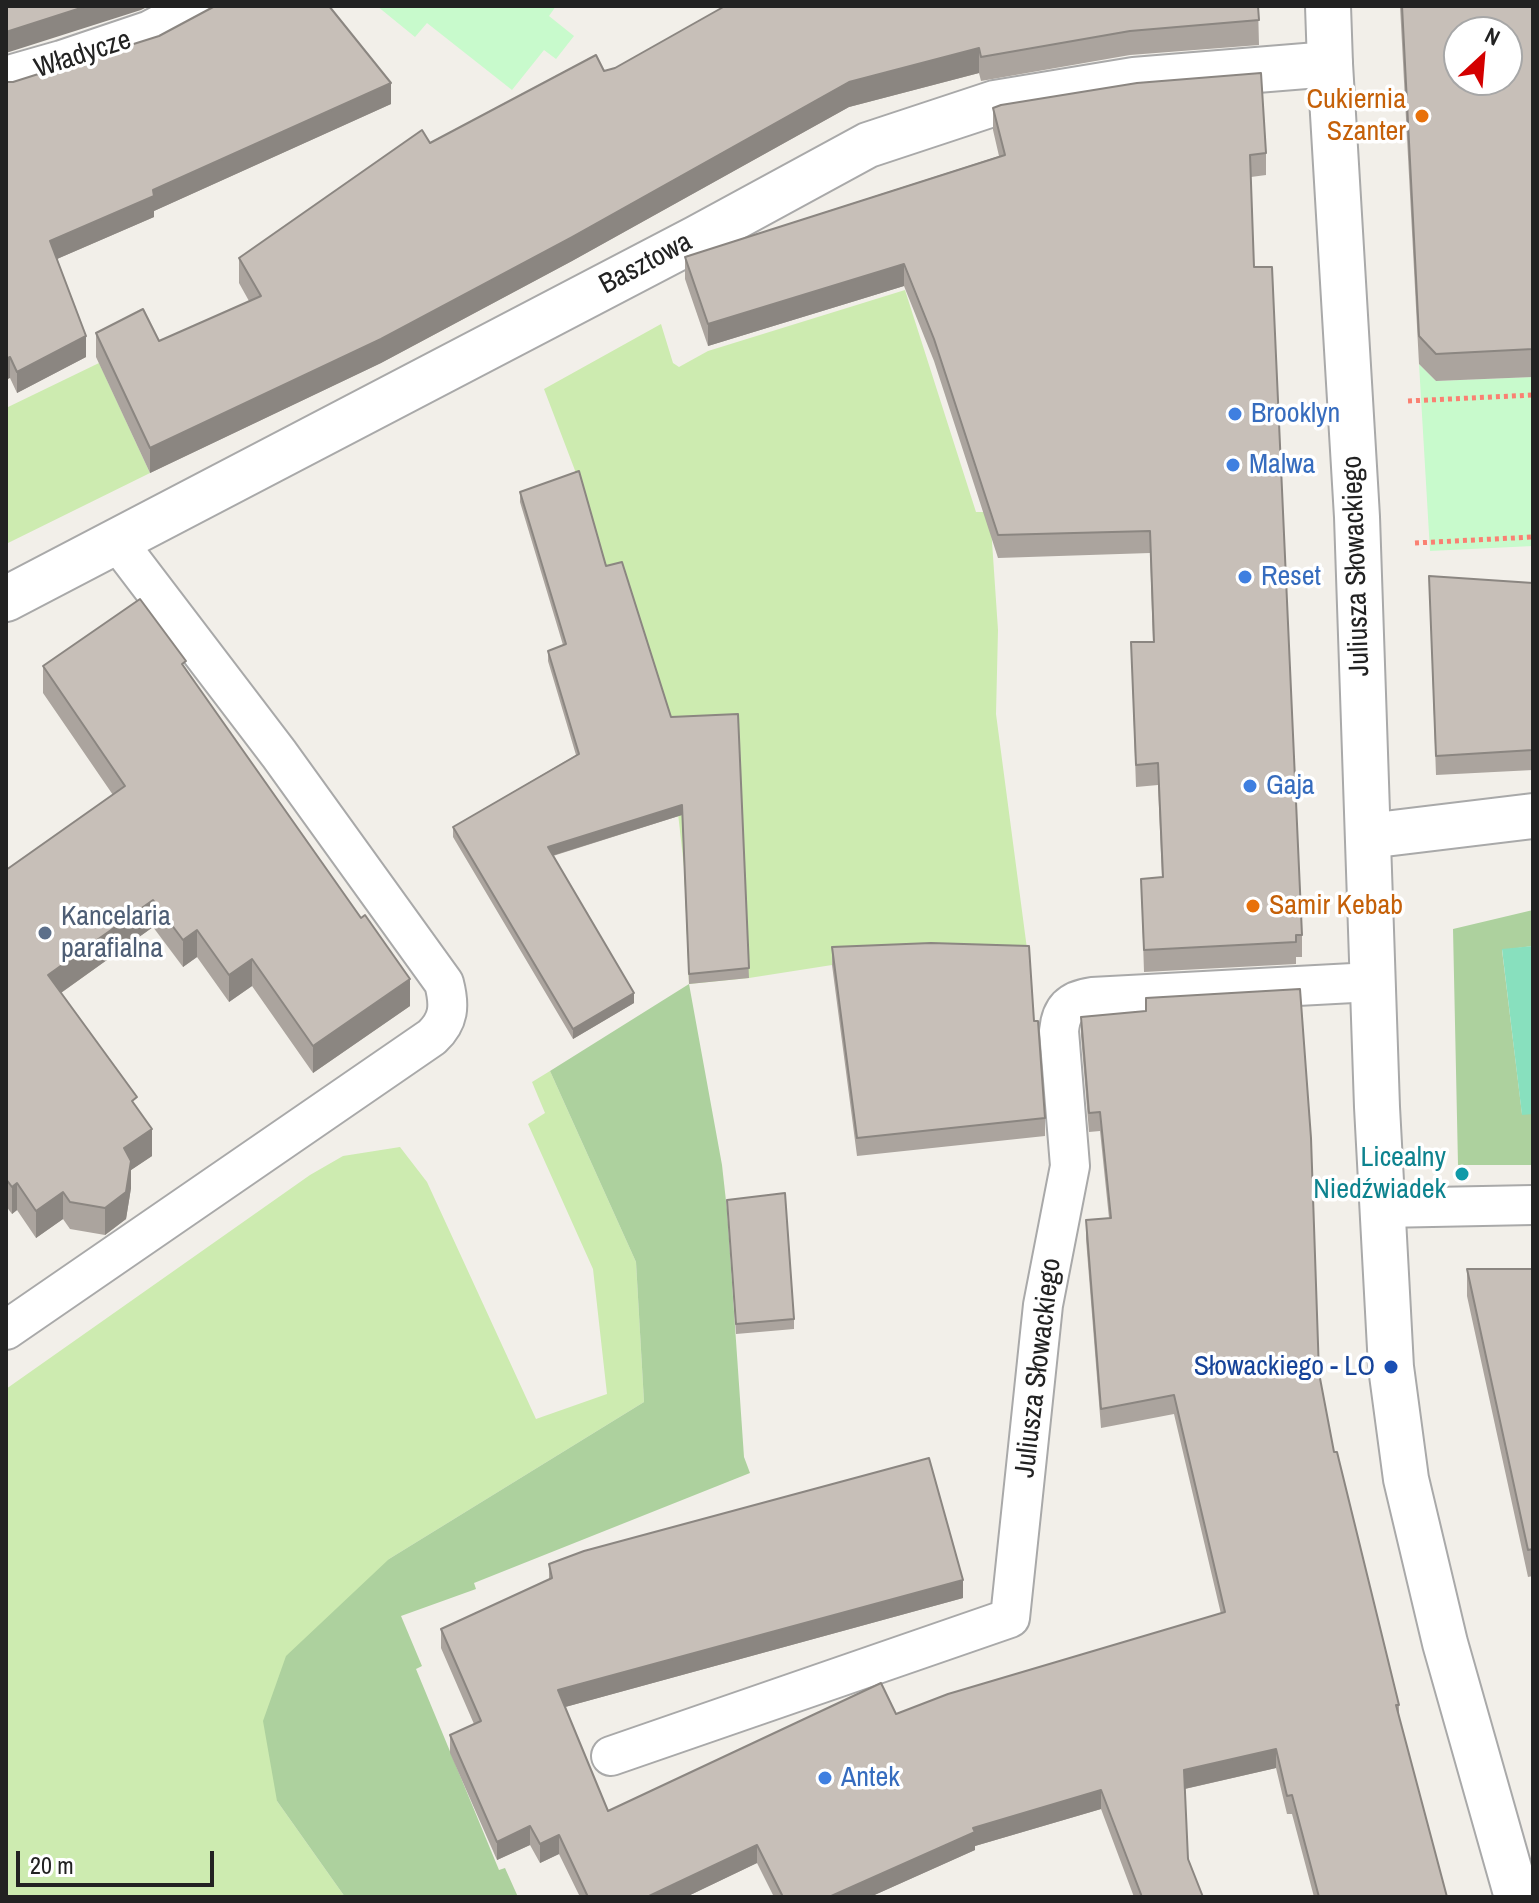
<!DOCTYPE html>
<meta charset="utf-8">
<style>
body{margin:0}
#map{position:relative;width:1539px;height:1903px;overflow:hidden;background:#f2efe9;font-family:"Archivo Narrow",sans-serif}
canvas{display:block}
.frame{position:absolute;inset:0;border:8px solid #222;pointer-events:none}
.north{position:absolute;left:1443px;top:16px;width:80px;height:80px;box-sizing:border-box;background:#fff;border:2px solid #a7a7a7;border-radius:50%;rotate:26deg;font-size:22px;font-weight:700;line-height:32px;text-align:center;color:#222}
.north::after{content:'';display:block;margin:auto;width:28px;height:36px;background:#d40000;clip-path:polygon(50% 0,100% 100%,50% 72%,0 100%)}
.scale{position:absolute;left:16px;top:1851px;width:198px;height:36px;box-sizing:border-box;border:4px solid #222;border-top:0;padding-left:10px;font-size:24px;line-height:28px;white-space:nowrap;color:#222;-webkit-text-stroke:6px #fff;paint-order:stroke}
</style>
<div id="map">
<canvas width="1539" height="1903"></canvas>
<div class="frame"></div>
<div class="north">N</div>
<div class="scale">20 m</div>
</div>
<script>
const g = document.querySelector('canvas').getContext('2d');
g.lineJoin = 'round';
function fill(path, color) { g.fillStyle = color; g.fill(path, 'evenodd'); }
function stroke(path, color, width, dash) { g.strokeStyle = color; g.lineWidth = width; g.lineCap = dash ? 'butt' : 'round'; g.setLineDash(dash || []); g.stroke(path); }
function label(font, color, halo, rows, align = 'center') {
  g.font = font + ' "Archivo Narrow",sans-serif'; g.lineWidth = 7; g.setLineDash([]); g.textBaseline = 'middle'; g.strokeStyle = halo; g.fillStyle = color; for (const [text, x, y, turn = 0] of rows) {
    g.save(); g.translate(x, y); g.rotate((+turn || 0) * Math.PI / 180); g.textAlign = isNaN(turn) ? turn : align; if (halo) g.strokeText(text, 0, 0); g.fillText(text, 0, 0); g.restore();
  }
}
fill(new Path2D(`
 M 905,290 L 976,512 L 990,512 L 998,630 L 996,714 L 1029,964 L 832,965 L 749,978 L 689,984 L 684,867 L 667,715 L 606,576 L 579,481 L 544,389 L 661,324 L 673,363 L 679,367 L 708,351 Z
 M 99,363 L 150,473 L 6,544 L 6,408 Z
 M 550,1071 L 636,1262 L 644,1402 L 389,1559 L 277,1801 L 345,1897 L 6,1897 L 6,1389 L 310,1175 L 343,1156 L 400,1147 L 427,1182 L 536,1419 L 607,1394 L 593,1269 L 528,1124 L 545,1113 L 532,1082 Z`), '#cdebb0');
fill(new Path2D(`
 M 1533,910 L 1533,946 L 1502,950 L 1522,1114 L 1533,1114 L 1533,1165 L 1458,1165 L 1453,929 Z
 M 689,984 L 722,1165 L 727,1210 L 744,1457 L 750,1473 L 474,1583 L 476,1589 L 401,1616 L 422,1666 L 416,1669 L 499,1870 L 505,1868 L 518,1897 L 345,1897 L 277,1801 L 263,1721 L 286,1656 L 389,1559 L 644,1402 L 636,1262 L 550,1071 Z`), '#add19e');
fill(new Path2D(`
 M 377,6 L 556,6 L 549,16 L 574,36 L 556,59 L 544,50 L 512,90 L 427,23 L 415,37 Z
 M 1419,364 L 1436,381 L 1533,377 L 1533,546 L 1430,551 Z`), '#c8facc');
fill(new Path2D(`
 M 1533,946 L 1533,1114 L 1522,1115 L 1502,949 Z`), '#88e0be');
const service = new Path2D(`
 M 1382,1208 L 1533,1205
 M 6,1330 L 432,1037 C 449,1021 450,1006 444,983 L 279,754 L 116,540
 M 611,1756 L 1010,1618 L 1043,1305 L 1070,1166 L 1059,1031 C 1061,1009 1070,1000 1092,997 L 1372,982`);
const minor = new Path2D(`
 M 6,79 L 62,63 L 151,33 L 202,6
 M 6,599 L 697,238 L 868,145 L 995,103 L 1134,80 L 1330,64
 M 1368,836 L 1533,816`);
const tertiary = new Path2D(`
 M 1328,6 L 1330,64 L 1357,517 L 1377,1107 L 1391,1367 L 1406,1479 L 1445,1643 L 1517,1897`);
stroke(service, '#a9a9a9', 42);
stroke(minor, '#a9a9a9', 48);
stroke(tertiary, '#a9a9a9', 48);
stroke(new Path2D(`
 M 1408,401 L 1533,395
 M 1415,543 L 1533,537`), '#fa8072', 5, [4, 4]);
stroke(service, '#fff', 38);
stroke(minor, '#fff', 44);
stroke(tertiary, '#fff', 44);
fill(new Path2D(`
 M 1258,6 L 1259,45 L 1130,55 L 981,81 L 979,73 L 849,107 L 572,261 L 381,363 L 150,473 L 96,357 L 96,333 L 159,341 L 249,301 L 239,283 L 239,258 L 430,143 L 615,68 Z
 M 1400,6 L 1533,6 L 1533,377 L 1436,381 L 1419,364 Z
 M 6,82 L 391,104 L 154,211 L 154,217 L 57,259 L 86,357 L 17,393 L 10,378 Z
 M 993,108 L 1266,153 L 1266,175 L 1251,177 L 1254,267 L 1302,935 L 1302,957 L 1296,957 L 1296,964 L 1144,972 L 1141,879 L 1162,877 L 1158,785 L 1136,787 L 1131,642 L 1153,642 L 1150,553 L 998,558 L 934,361 L 904,286 L 708,346 L 685,279 L 685,257 L 999,156 L 993,130 Z
 M 520,492 L 606,566 L 671,717 L 738,714 L 749,978 L 689,984 L 682,815 L 553,856 L 634,1003 L 573,1039 L 453,837 L 453,827 L 576,755 L 548,661 L 548,651 L 563,645 L 520,502 Z
 M 1429,576 L 1533,583 L 1533,770 L 1436,775 Z
 M 43,666 L 186,669 L 410,1006 L 313,1073 L 252,986 L 229,1002 L 197,957 L 183,967 L 153,927 L 61,993 L 137,1108 L 152,1156 L 131,1170 L 131,1188 L 126,1219 L 105,1235 L 70,1229 L 63,1219 L 36,1238 L 17,1210 L 12,1214 L 6,1206 L 6,870 L 113,795 L 43,693 Z
 M 832,947 L 1034,1021 L 1045,1118 L 1045,1136 L 857,1156 L 832,965 Z
 M 1081,1017 L 1319,1373 L 1334,1452 L 1399,1705 L 1399,1716 L 1447,1897 L 1314,1897 L 1292,1814 L 1287,1814 L 1276,1768 L 1185,1789 L 1188,1859 L 1203,1897 L 1134,1897 L 1101,1809 L 975,1846 L 975,1850 L 870,1897 L 774,1897 L 757,1863 L 686,1897 L 580,1897 L 559,1854 L 540,1863 L 530,1845 L 497,1860 L 450,1753 L 450,1735 L 474,1724 L 441,1648 L 441,1629 L 549,1579 L 549,1564 L 963,1598 L 565,1707 L 608,1811 L 896,1714 L 1221,1614 L 1174,1414 L 1101,1428 L 1086,1239 L 1086,1220 L 1109,1218 L 1100,1131 L 1089,1132 L 1081,1036 Z
 M 727,1200 L 794,1319 L 794,1329 L 736,1334 Z
 M 1467,1269 L 1533,1269 L 1533,1576 L 1528,1577 L 1467,1296 Z`), '#aba49e');
fill(new Path2D(`
 M 87,6 L 149,6 L 141,10 L 6,53 L 6,32 Z
 M 979,48 L 979,73 L 849,107 L 572,261 L 381,363 L 150,473 L 150,448 L 849,82 Z
 M 391,83 L 391,104 L 154,211 L 154,217 L 50,262 L 50,241 L 153,190 Z
 M 904,264 L 904,286 L 708,346 L 708,324 Z
 M 86,336 L 86,357 L 17,393 L 17,372 Z
 M 10,357 L 10,378 L 6,380 L 6,359 Z
 M 682,805 L 682,815 L 548,857 L 548,847 Z
 M 153,900 L 153,927 L 48,1002 L 48,975 Z
 M 197,930 L 197,957 L 183,967 L 183,940 Z
 M 252,959 L 252,986 L 229,1002 L 229,975 Z
 M 410,979 L 410,1006 L 313,1073 L 313,1046 Z
 M 634,993 L 634,1003 L 573,1039 L 573,1029 Z
 M 152,1129 L 152,1156 L 131,1170 L 131,1188 L 126,1219 L 105,1235 L 105,1208 L 124,1148 Z
 M 17,1183 L 17,1210 L 12,1214 L 12,1187 Z
 M 63,1192 L 63,1219 L 36,1238 L 36,1211 Z
 M 963,1580 L 963,1598 L 558,1709 L 558,1690 Z
 M 1276,1749 L 1276,1768 L 1184,1789 L 1184,1770 Z
 M 1101,1790 L 1101,1809 L 975,1846 L 975,1850 L 870,1897 L 829,1897 L 973,1828 Z
 M 530,1826 L 530,1845 L 497,1860 L 497,1842 Z
 M 559,1835 L 559,1854 L 540,1863 L 540,1844 Z
 M 757,1845 L 757,1863 L 686,1897 L 647,1897 Z`), '#8b8681');
const building = new Path2D(`
 M 6,6 L 87,6 L 6,32 Z
 M 215,6 L 329,6 L 391,83 L 153,190 L 154,196 L 50,241 L 86,336 L 17,372 L 10,357 L 6,359 L 6,82 L 13,82 L 159,36 Z
 M 725,6 L 1258,6 L 1259,20 L 1130,31 L 981,57 L 979,48 L 849,82 L 572,237 L 381,339 L 150,448 L 96,333 L 143,309 L 159,341 L 261,296 L 239,258 L 422,130 L 430,143 L 596,55 L 604,71 L 615,68 Z
 M 1402,6 L 1533,6 L 1533,349 L 1436,354 L 1419,336 ZM 1459,32 L 1507,32 L 1507,80 L 1459,80 Z
 M 1261,73 L 1266,153 L 1250,155 L 1254,267 L 1272,267 L 1302,935 L 1296,935 L 1296,942 L 1144,950 L 1141,879 L 1163,877 L 1158,763 L 1136,765 L 1131,642 L 1154,642 L 1150,531 L 998,535 L 934,339 L 904,264 L 708,324 L 685,257 L 1005,155 L 993,108 L 1001,105 L 1137,83 Z
 M 579,471 L 606,566 L 622,562 L 671,717 L 738,714 L 749,968 L 689,974 L 682,805 L 548,847 L 634,993 L 573,1029 L 453,827 L 579,754 L 548,651 L 566,644 L 520,492 Z
 M 1429,576 L 1533,583 L 1533,750 L 1436,756 Z
 M 140,599 L 186,661 L 182,664 L 361,918 L 365,915 L 410,979 L 313,1046 L 252,959 L 229,975 L 197,930 L 183,940 L 153,900 L 48,975 L 137,1097 L 132,1101 L 152,1129 L 124,1148 L 131,1161 L 126,1192 L 105,1208 L 70,1202 L 63,1192 L 36,1211 L 17,1183 L 12,1187 L 6,1179 L 6,870 L 125,786 L 43,666 Z
 M 931,943 L 1029,946 L 1034,1021 L 1038,1021 L 1045,1118 L 857,1138 L 832,947 Z
 M 1300,989 L 1311,1138 L 1319,1373 L 1334,1452 L 1337,1452 L 1399,1705 L 1396,1705 L 1447,1897 L 1319,1897 L 1292,1795 L 1287,1796 L 1276,1749 L 1184,1770 L 1188,1859 L 1203,1897 L 1142,1897 L 1101,1790 L 973,1828 L 975,1832 L 829,1897 L 783,1897 L 757,1845 L 647,1897 L 588,1897 L 559,1835 L 540,1844 L 530,1826 L 497,1842 L 450,1735 L 481,1721 L 441,1629 L 552,1578 L 549,1564 L 584,1551 L 929,1458 L 963,1580 L 558,1690 L 608,1811 L 881,1683 L 896,1714 L 948,1694 L 1225,1612 L 1174,1395 L 1101,1409 L 1086,1220 L 1111,1218 L 1100,1112 L 1089,1113 L 1081,1017 L 1146,1011 L 1146,998 Z
 M 785,1193 L 794,1319 L 736,1324 L 727,1200 Z
 M 1467,1269 L 1533,1269 L 1533,1549 L 1528,1550 Z`);
fill(building, '#c7bfb8');
stroke(building, '#8b8681', 2);
for (const [x, y, r, color] of [
 [1422,116,8,"#e8710a"],
 [1235,414,8,"#3f7fe0"],
 [1233,465,8,"#3f7fe0"],
 [1245,577,8,"#3f7fe0"],
 [1250,786,8,"#3f7fe0"],
 [1253,906,8,"#e8710a"],
 [45,933,8,"#5c6f8a"],
 [1462,1174,8,"#0f9aa8"],
 [1391,1367,8,"#1a4fb4"],
 [825,1778,8,"#3f7fe0"]
]) { const dot = new Path2D(); dot.arc(x, y, r, 0, 2 * Math.PI); g.fillStyle = color; g.fill(dot); stroke(dot, '#fff', 3); }
label('28px', '#222', '#fff', [
 ["Władycze",83,55,-18],
 ["Basztowa",646,264,-28],
 ["Juliusza Słowackiego",1357,566,-92],
 ["Juliusza Słowackiego",1039,1368,-83]
]);
label('28px', '#c56008', '#fff', [
 ["Cukiernia",1406,100],
 ["Szanter",1406,132],
 ["Samir Kebab",1269,906,"left"]
], 'right');
label('28px', '#366cbe', '#fff', [
 ["Brooklyn",1251,414],
 ["Malwa",1249,465],
 ["Reset",1261,577],
 ["Gaja",1266,786],
 ["Antek",841,1778]
], 'left');
label('28px', '#4e5e75', '#fff', [
 ["Kancelaria",61,917],
 ["parafialna",61,949]
], 'left');
label('28px', '#0d838f', '#fff', [
 ["Licealny",1446,1158],
 ["Niedźwiadek",1446,1190]
], 'right');
label('28px', '#164399', '#fff', [
 ["Słowackiego - LO",1375,1367]
], 'right');
</script>
